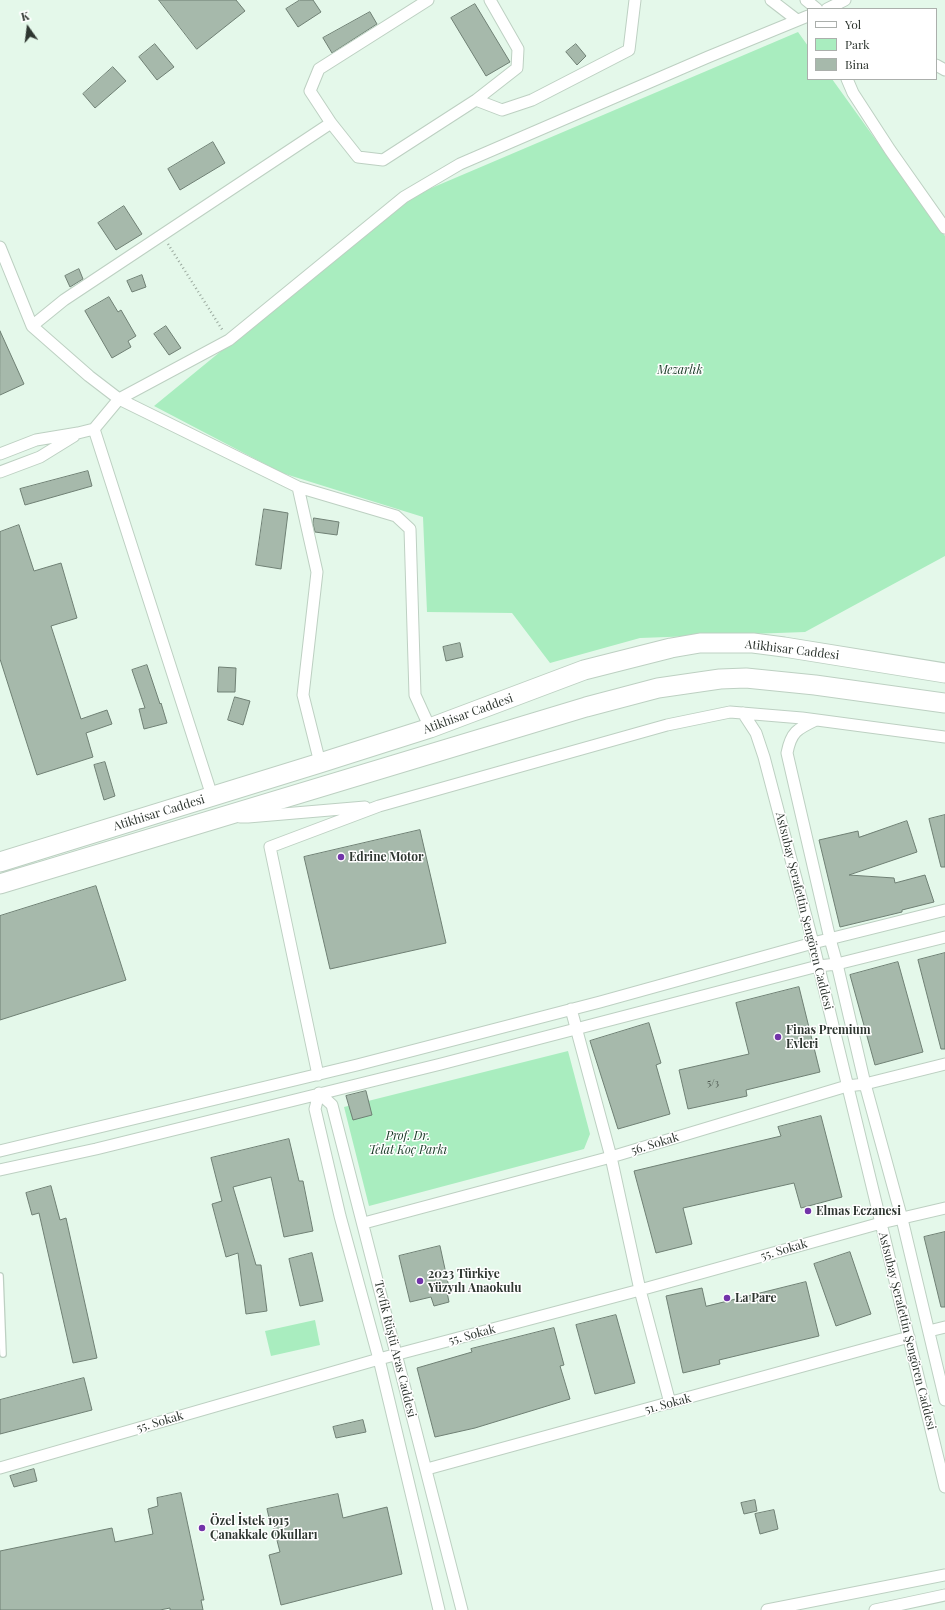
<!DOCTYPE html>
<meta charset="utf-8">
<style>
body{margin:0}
#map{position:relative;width:945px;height:1610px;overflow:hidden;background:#e4f8ea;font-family:"Playfair Display",serif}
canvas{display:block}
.legend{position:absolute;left:807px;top:8px;width:130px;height:72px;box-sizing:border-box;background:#fff;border:1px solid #abafac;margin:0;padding:5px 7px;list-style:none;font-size:12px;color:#2e3630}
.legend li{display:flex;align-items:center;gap:8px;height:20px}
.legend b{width:20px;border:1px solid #abafac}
.north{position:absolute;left:8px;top:8px;width:40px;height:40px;-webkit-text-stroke:3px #fff;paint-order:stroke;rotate:346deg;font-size:11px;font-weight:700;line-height:16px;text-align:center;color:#2e3630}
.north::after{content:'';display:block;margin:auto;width:14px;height:18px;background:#2e3630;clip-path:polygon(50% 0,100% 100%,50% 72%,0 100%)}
</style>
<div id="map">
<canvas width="945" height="1610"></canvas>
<ul class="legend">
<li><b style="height:5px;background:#fff"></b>Yol</li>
<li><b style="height:11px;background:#a9edbf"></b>Park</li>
<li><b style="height:11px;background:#a6b9ab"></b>Bina</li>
</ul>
<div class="north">K</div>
</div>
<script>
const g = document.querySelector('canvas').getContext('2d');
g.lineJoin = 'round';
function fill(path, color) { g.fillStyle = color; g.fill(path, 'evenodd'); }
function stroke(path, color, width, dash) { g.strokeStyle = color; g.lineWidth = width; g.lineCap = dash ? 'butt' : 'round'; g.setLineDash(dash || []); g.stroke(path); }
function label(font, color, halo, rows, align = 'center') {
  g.font = font + ' "Playfair Display",serif'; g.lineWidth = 3; g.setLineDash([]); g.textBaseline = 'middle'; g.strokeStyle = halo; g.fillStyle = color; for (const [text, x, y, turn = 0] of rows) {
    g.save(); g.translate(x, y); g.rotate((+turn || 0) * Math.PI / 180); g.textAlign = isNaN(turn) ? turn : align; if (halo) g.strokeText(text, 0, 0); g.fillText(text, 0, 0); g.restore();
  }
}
fill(new Path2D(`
 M 798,32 L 808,46 L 808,79 L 832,79 L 945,236 L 945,556 L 805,632 L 640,638 L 550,663 L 512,613 L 427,612 L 423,517 L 282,473 L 154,406 L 408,198 Z
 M 568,1051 L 590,1134 L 584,1149 L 369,1206 L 344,1107 Z
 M 315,1320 L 320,1345 L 271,1356 L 265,1331 Z`), '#a9edbf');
const building = new Path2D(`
 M 159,0 L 236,0 L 245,11 L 197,49 Z
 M 300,0 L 313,0 L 321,12 L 298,27 L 286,9 Z
 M 475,4 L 510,62 L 486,76 L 451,18 Z
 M 370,12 L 377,24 L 332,53 L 323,38 Z
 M 155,44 L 174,67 L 157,80 L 139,57 Z
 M 576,44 L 586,56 L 577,65 L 566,52 Z
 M 113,67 L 126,81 L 95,108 L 83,94 Z
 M 213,142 L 225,163 L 180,190 L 168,169 Z
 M 124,206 L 142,234 L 116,250 L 98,223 Z
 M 79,269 L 83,279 L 70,287 L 65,276 Z
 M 142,275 L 146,287 L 132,292 L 127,281 Z
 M 109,297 L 118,312 L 121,310 L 136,336 L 128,341 L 131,347 L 112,358 L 85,311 Z
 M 166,326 L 181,348 L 169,355 L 154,334 Z
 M 0,331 L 24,384 L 0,395 Z
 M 88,471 L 92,486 L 25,505 L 20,489 Z
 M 264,509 L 288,513 L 281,569 L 256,565 Z
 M 314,518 L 339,522 L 337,535 L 315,532 L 313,524 Z
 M 19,525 L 34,571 L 61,563 L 77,618 L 51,626 L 81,719 L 107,710 L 112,724 L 86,733 L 93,757 L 37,775 L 0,659 L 0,532 Z
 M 460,643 L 463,657 L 446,661 L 443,647 Z
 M 147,665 L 160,704 L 161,703 L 167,723 L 144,729 L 139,709 L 145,708 L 132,670 Z
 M 219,667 L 236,668 L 235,692 L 218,692 Z
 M 235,697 L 250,701 L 243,725 L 228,720 Z
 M 105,762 L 115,796 L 104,800 L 94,765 Z
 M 945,815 L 945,867 L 941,867 L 929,819 Z
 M 907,821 L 917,852 L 849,875 L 894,878 L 895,883 L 925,875 L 934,902 L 902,910 L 902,912 L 840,927 L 819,840 L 858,831 L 859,837 Z
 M 420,830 L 446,943 L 330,969 L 304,857 Z
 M 96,886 L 126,980 L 0,1020 L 0,916 Z
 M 945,953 L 945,1049 L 941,1049 L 918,960 Z
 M 898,962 L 923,1052 L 875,1065 L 850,975 Z
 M 799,987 L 820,1072 L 746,1090 L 747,1096 L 688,1109 L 679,1070 L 749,1054 L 736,1003 Z
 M 649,1023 L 661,1063 L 656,1065 L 670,1114 L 618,1129 L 590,1041 Z
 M 366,1091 L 372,1115 L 353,1120 L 346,1096 Z
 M 821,1116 L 842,1197 L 801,1208 L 794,1183 L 683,1208 L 692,1244 L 656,1253 L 634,1171 L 781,1136 L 778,1127 Z
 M 289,1139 L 299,1181 L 303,1181 L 313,1231 L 284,1237 L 271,1177 L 233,1187 L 256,1265 L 261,1265 L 267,1311 L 246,1314 L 238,1253 L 226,1257 L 212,1204 L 222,1201 L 211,1158 Z
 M 51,1186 L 60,1220 L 66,1218 L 97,1358 L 73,1363 L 39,1213 L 32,1215 L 26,1193 Z
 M 945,1232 L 945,1307 L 941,1307 L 924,1237 Z
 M 440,1246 L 450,1292 L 447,1292 L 449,1302 L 434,1306 L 431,1297 L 410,1302 L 399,1256 Z
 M 850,1252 L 871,1314 L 836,1326 L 814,1264 Z
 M 312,1253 L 323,1301 L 300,1306 L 289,1259 Z
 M 806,1282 L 819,1336 L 719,1360 L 720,1364 L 683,1373 L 666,1296 L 702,1288 L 706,1306 Z
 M 616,1315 L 635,1383 L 595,1394 L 576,1325 Z
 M 554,1328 L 564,1365 L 560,1366 L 570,1399 L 475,1428 L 435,1437 L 417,1368 L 472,1352 L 471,1349 Z
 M 84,1378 L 92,1410 L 0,1434 L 0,1400 Z
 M 363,1420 L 366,1432 L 336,1438 L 333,1427 Z
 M 34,1469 L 37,1481 L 14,1487 L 10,1476 Z
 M 181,1493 L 204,1600 L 201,1600 L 203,1610 L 170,1610 L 170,1608 L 160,1610 L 0,1610 L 0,1551 L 112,1528 L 115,1542 L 153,1534 L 148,1509 L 158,1506 L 157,1498 Z
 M 338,1494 L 343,1518 L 387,1507 L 402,1574 L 281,1605 L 269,1555 L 280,1552 L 272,1521 L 270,1522 L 267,1509 Z
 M 755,1500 L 757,1511 L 744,1514 L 741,1503 Z
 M 774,1510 L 778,1529 L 760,1534 L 755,1514 Z`);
fill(building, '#a6b9ab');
stroke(building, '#6f8074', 1);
const service = new Path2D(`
 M 0,1276 L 3,1354`);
const minor = new Path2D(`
 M 428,0 L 319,69 L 310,91 L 331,123 L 358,157 L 383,160 L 476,100 L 517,68 L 518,49 L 490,0
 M 771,0 L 797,20
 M 806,0 L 817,9
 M 827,9 L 845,0
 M 936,65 L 945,70
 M 847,79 L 853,93 L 890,150 L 945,228
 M 476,100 L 502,110 L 532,100 L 629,50 L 635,0
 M 0,247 L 32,326 L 89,376 L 119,399 L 298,487 L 396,516 L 410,529 L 415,695 L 430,728
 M 32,326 L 64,300 L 331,123
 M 94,429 L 212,796
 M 0,454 L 36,440 L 78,433 L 94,429 L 119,399 L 229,340 L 404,197 L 460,164 L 708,57 L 808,16
 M 0,472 L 40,457 L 74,436
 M 298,487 L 317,572 L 303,695 L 320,763
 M 743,713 L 756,733 L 764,757 L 813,943 L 945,1487
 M 816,720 C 797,729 791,732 787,753 L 830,939 L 837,964 L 865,1084 L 902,1219 L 945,1400
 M 240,817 L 248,817 L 365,807
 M 571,1009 L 611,1157 L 640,1290 L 670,1403
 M 318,1075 L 270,847 L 379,806 L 667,725 L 730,712 L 802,718 L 945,737
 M 319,1093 L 332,1105 L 462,1610
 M 319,1093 L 315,1109 L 340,1216 L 379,1359 L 439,1610
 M 0,1151 L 357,1065 L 600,1002 L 813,943 L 945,910
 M 0,1170 L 96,1149 L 441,1064 L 818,966 L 837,964 L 945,937
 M 364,1223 L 611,1157 L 847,1086 L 865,1084 L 945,1064
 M 929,1331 L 945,1327
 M 0,1468 L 379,1359 L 640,1290 L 881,1223 L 945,1208
 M 427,1469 L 909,1337
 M 767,1610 L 945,1575
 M 875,1610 L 945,1595`);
const trunk = new Path2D(`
 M 0,862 L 320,763 L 430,728 L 584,670 L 671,648 L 700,643 L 753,643 L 784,647 L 945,673
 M 0,884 L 586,707 L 658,688 L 720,679 L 746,678 L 815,685 L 945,703`);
stroke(service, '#bdd0c2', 8);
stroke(minor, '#bdd0c2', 13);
stroke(trunk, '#bdd0c2', 21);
stroke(new Path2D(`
 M 168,244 L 223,331`), '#9baa9f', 2.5, [1, 3]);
stroke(service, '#fff', 5.5);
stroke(minor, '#fff', 11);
stroke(trunk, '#fff', 19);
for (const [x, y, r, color] of [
 [341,857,4,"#7234a9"],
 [778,1037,4,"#7234a9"],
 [808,1211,4,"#7234a9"],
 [420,1281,4,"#7234a9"],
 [727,1298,4,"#7234a9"],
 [202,1528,4,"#7234a9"]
]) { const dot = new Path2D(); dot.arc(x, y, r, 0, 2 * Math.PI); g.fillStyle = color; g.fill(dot); stroke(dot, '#fff', 1.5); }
label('10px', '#4c574f', null, [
 ["5/3",713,1083]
]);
label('italic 12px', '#173824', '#fff', [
 ["Mezarlık",680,370],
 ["Prof. Dr.",408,1136],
 ["Telat Koç Parkı",408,1150]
]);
label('12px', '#2e3630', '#fff', [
 ["Atikhisar Caddesi",792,650,7],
 ["Atikhisar Caddesi",468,714,-20],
 ["Atikhisar Caddesi",159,813,-17],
 ["Astsubay Şerafettin Şengören Caddesi",804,911,76],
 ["56. Sokak",655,1144,-17],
 ["55. Sokak",784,1250,-16],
 ["Astsubay Şerafettin Şengören Caddesi",907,1331,76],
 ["55. Sokak",472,1335,-15],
 ["Tevfik Rüştü Aras Caddesi",395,1349,76],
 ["51. Sokak",668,1404,-15],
 ["55. Sokak",160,1422,-16]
]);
label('bold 12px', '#2e3630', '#fff', [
 ["Edrine Motor",349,857],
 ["Finas Premium",786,1030],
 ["Evleri",786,1044],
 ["Elmas Eczanesi",816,1211],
 ["2023 Türkiye",428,1274],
 ["Yüzyılı Anaokulu",428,1288],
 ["La Pare",735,1298],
 ["Özel İstek 1915",210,1521],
 ["Çanakkale Okulları",210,1535]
], 'left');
</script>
